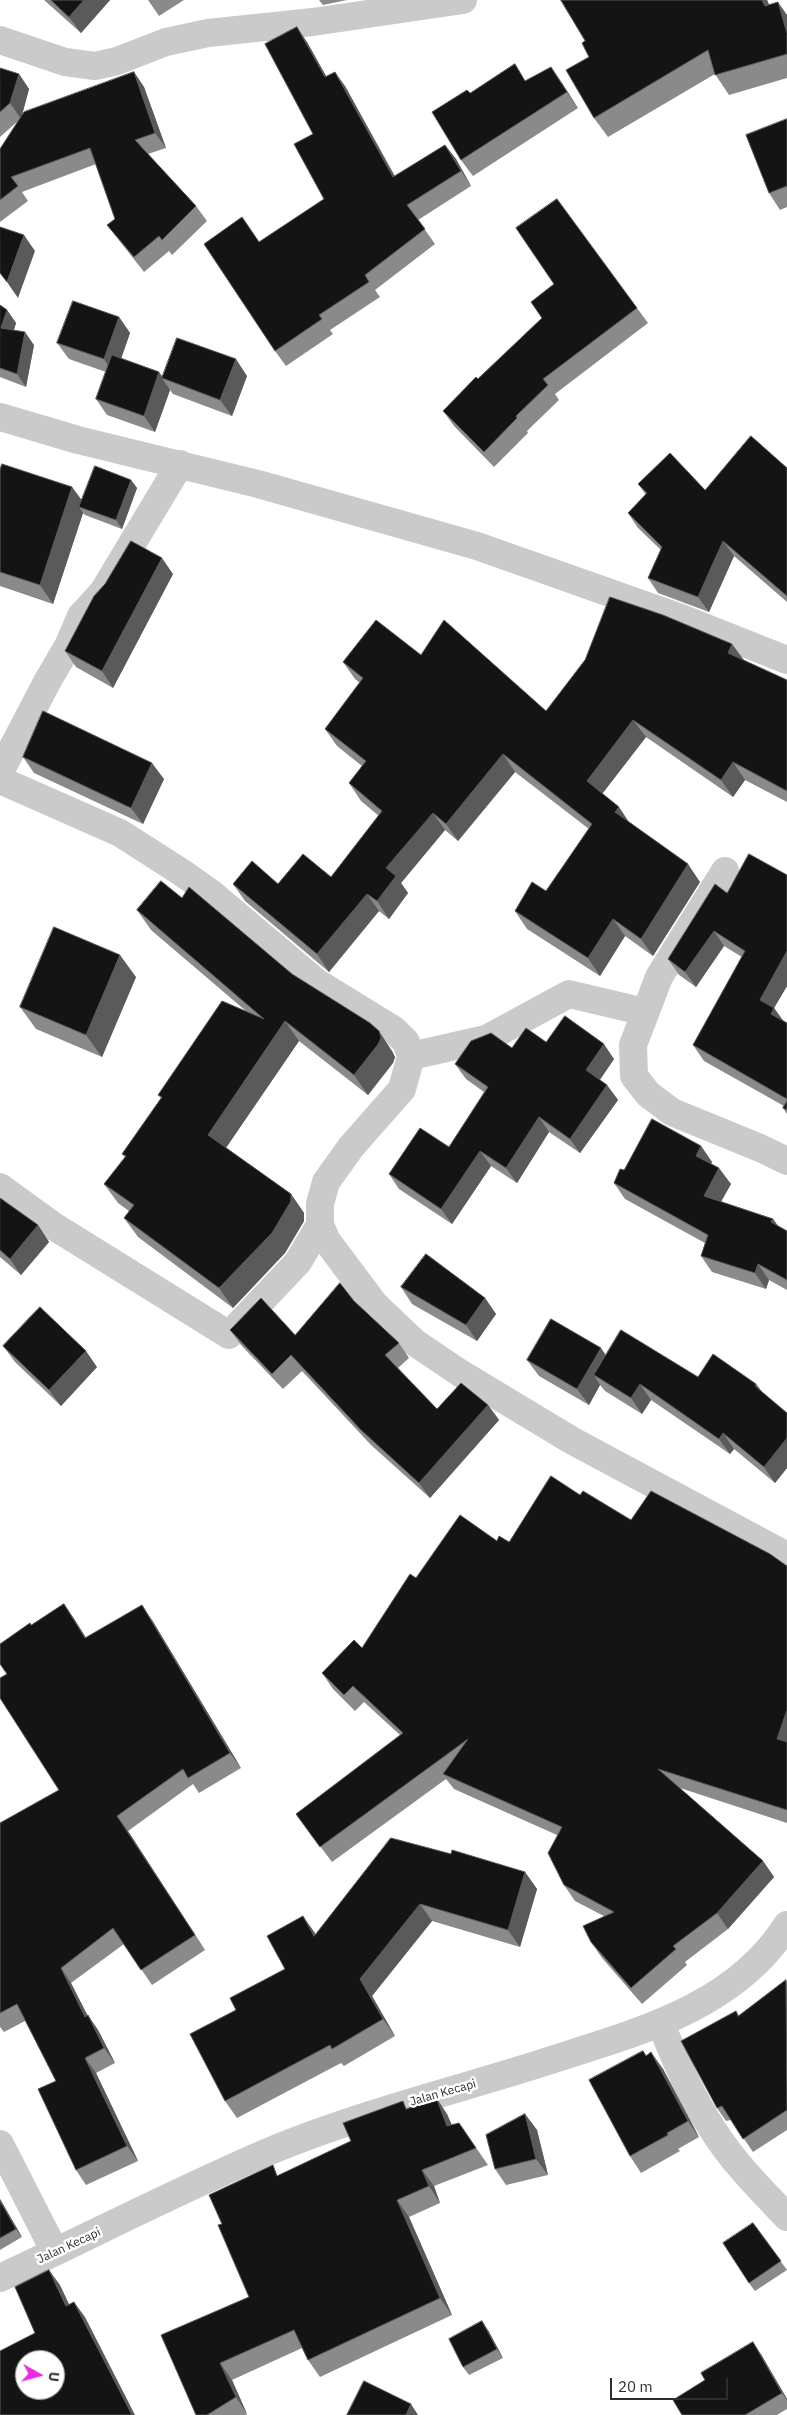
<!DOCTYPE html>
<style>
body{margin:0}
#map{position:relative;width:787px;height:2415px;overflow:hidden;background:#fff;font-family:"IBM Plex Sans",sans-serif}
canvas{display:block}
.north{position:absolute;left:15px;top:2350px;width:50px;height:50px;box-sizing:border-box;background:#fff;border:1px solid #ababab;border-radius:50%;rotate:97deg;font-size:14px;font-weight:700;line-height:20px;text-align:center;color:#2d2d2d}
.north::after{content:'';display:block;margin:auto;width:18px;height:22px;background:#e62de1;clip-path:polygon(50% 0,100% 100%,50% 72%,0 100%)}
.scale{position:absolute;left:610px;top:2378px;width:118px;height:22px;box-sizing:border-box;border:2px solid #2d2d2d;border-top:0;padding-left:6px;font-size:15px;line-height:18px;white-space:nowrap;color:#2d2d2d;-webkit-text-stroke:4px #fff;paint-order:stroke}
</style>
<div id="map">
<canvas width="787" height="2415"></canvas>
<div class="north">U</div>
<div class="scale">20 m</div>
</div>
<script>
const g = document.querySelector('canvas').getContext('2d');
g.lineJoin = 'round';
function stroke(path, color, width, dash) { g.strokeStyle = color; g.lineWidth = width; g.lineCap = dash ? 'butt' : 'round'; g.setLineDash(dash || []); g.stroke(path); }
function fill(path, color) { g.fillStyle = color; g.fill(path, 'evenodd'); }
function label(font, color, halo, rows, align = 'center') {
  g.font = font + ' "IBM Plex Sans",sans-serif'; g.lineWidth = 5; g.setLineDash([]); g.textBaseline = 'middle'; g.strokeStyle = halo; g.fillStyle = color; for (const [text, x, y, turn = 0] of rows) {
    g.save(); g.translate(x, y); g.rotate((+turn || 0) * Math.PI / 180); g.textAlign = isNaN(turn) ? turn : align; if (halo) g.strokeText(text, 0, 0); g.fillText(text, 0, 0); g.restore();
  }
}
stroke(new Path2D(`
 M 0,40 L 65,62 L 95,66 L 117,61 L 166,42 L 208,33 L 313,22 L 463,0
 M 0,417 L 78,440 L 258,484 L 477,546 L 681,618 L 787,660
 M 0,772 L 47,682 L 68,646 L 81,616 L 103,592 L 180,464
 M 0,780 L 120,833 L 181,872 L 212,894 L 316,982 L 394,1030 L 406,1042 L 411,1056 L 402,1089 L 351,1147 L 326,1182 L 320,1204 L 320,1225 L 327,1241 L 375,1305 L 414,1342 L 460,1373 L 571,1440 L 787,1556
 M 725,871 L 659,977 L 633,1045 L 634,1076 L 648,1094 L 672,1112 L 760,1148 L 787,1161
 M 411,1056 L 486,1039 L 569,994 L 645,1012
 M 0,1187 L 55,1227 L 229,1335 L 298,1262 L 320,1225
 M 661,2024 C 676,2061 691,2097 713,2130 C 733,2162 761,2190 787,2217
 M 0,2144 L 55,2252
 M 0,2278 C 90,2236 179,2190 270,2151 C 359,2114 454,2091 545,2062 C 634,2033 734,2009 787,1925`), '#cacaca', 28);
fill(new Path2D(`
 M 44,0 L 110,0 L 81,33 Z
 M 148,0 L 184,0 L 159,16 Z
 M 319,0 L 347,0 L 323,5 Z
 M 561,0 L 767,0 L 769,5 L 787,15 L 787,78 L 729,95 L 715,74 L 608,137 L 594,118 L 589,57 L 585,41 Z
 M 307,42 L 326,76 L 345,86 L 395,176 L 445,145 L 456,159 L 471,186 L 418,220 L 435,244 L 375,290 L 380,297 L 330,330 L 333,334 L 286,366 L 275,351 L 259,242 L 324,199 L 313,134 Z
 M 0,68 L 19,74 L 29,89 L 22,115 L 134,72 L 144,87 L 166,148 L 148,154 L 196,206 L 207,221 L 172,255 L 169,251 L 144,272 L 118,239 L 107,225 L 115,219 L 96,164 L 22,192 L 28,201 L 0,222 L 0,149 L 18,121 L 0,137 Z
 M 527,81 L 562,83 L 578,108 L 473,176 L 461,160 L 470,93 Z
 M 787,119 L 787,207 L 780,210 L 769,193 Z
 M 531,302 L 637,308 L 648,323 L 555,394 L 559,400 L 527,431 L 528,433 L 494,467 L 454,426 L 443,411 L 542,318 Z
 M 0,305 L 7,310 L 16,323 L 14,330 L 34,345 L 26,387 L 0,377 Z
 M 119,317 L 130,333 L 121,359 L 159,372 L 162,377 L 247,376 L 232,416 L 173,394 L 170,390 L 155,432 L 107,415 L 96,399 L 106,372 L 69,359 L 57,343 Z
 M 787,468 L 787,602 L 734,556 L 709,612 L 658,593 L 648,578 L 661,550 L 638,528 L 628,513 L 646,495 L 638,484 L 705,490 Z
 M 0,470 L 72,487 L 82,501 L 131,480 L 137,488 L 122,529 L 85,515 L 83,513 L 53,604 L 0,586 Z
 M 173,574 L 113,688 L 76,667 L 65,651 L 105,584 Z
 M 732,644 L 744,660 L 787,680 L 787,802 L 745,780 L 733,797 L 646,737 L 602,794 L 630,823 L 700,882 L 653,956 L 625,936 L 600,976 L 527,929 L 515,911 L 546,891 L 589,829 L 515,772 L 458,841 L 445,830 L 401,883 L 408,893 L 389,919 L 379,911 L 329,972 L 245,901 L 233,884 L 278,884 L 331,877 L 379,816 L 361,801 L 349,783 L 362,766 L 337,746 L 325,729 L 360,683 L 355,679 L 343,662 L 421,655 L 546,711 Z
 M 23,757 L 164,779 L 143,824 L 34,773 Z
 M 787,875 L 787,986 L 774,1008 L 783,1021 L 787,1023 L 787,1114 L 783,1108 L 784,1106 L 704,1061 L 693,1045 L 742,957 L 724,946 L 696,987 L 679,975 L 668,959 L 727,893 Z
 M 182,898 L 292,974 L 392,1051 L 395,1057 L 393,1063 L 368,1095 L 299,1041 L 226,1148 L 291,1194 L 304,1213 L 304,1221 L 285,1253 L 233,1308 L 138,1237 L 124,1218 L 129,1211 L 118,1203 L 104,1184 L 125,1157 L 122,1154 L 161,1098 L 158,1095 L 246,1011 L 151,930 L 137,910 Z
 M 136,977 L 102,1057 L 36,1029 L 20,1007 Z
 M 546,1042 L 614,1059 L 600,1080 L 607,1085 L 618,1100 L 580,1153 L 549,1132 L 517,1183 L 491,1166 L 452,1224 L 399,1189 L 389,1174 L 449,1147 L 484,1092 L 466,1079 L 455,1064 L 512,1048 Z
 M 701,1146 L 712,1162 L 711,1164 L 731,1184 L 721,1202 L 773,1219 L 778,1226 L 787,1231 L 787,1290 L 769,1280 L 766,1289 L 712,1272 L 701,1256 L 705,1243 L 625,1199 L 614,1183 L 624,1170 Z
 M 0,1198 L 38,1225 L 49,1242 L 21,1275 L 0,1257 Z
 M 401,1287 L 485,1298 L 496,1314 L 477,1341 L 412,1304 Z
 M 354,1301 L 399,1343 L 409,1358 L 398,1368 L 437,1409 L 488,1405 L 499,1420 L 430,1498 L 371,1445 L 302,1371 L 283,1389 L 241,1345 L 230,1330 L 295,1335 Z
 M 3,1346 L 97,1367 L 61,1406 L 15,1362 Z
 M 606,1355 L 698,1377 L 756,1384 L 764,1394 L 787,1413 L 787,1468 L 775,1483 L 734,1449 L 730,1454 L 651,1400 L 642,1414 L 605,1391 L 600,1385 L 589,1405 L 539,1376 L 527,1360 Z
 M 580,1495 L 631,1520 L 787,1566 L 787,1823 L 680,1788 L 763,1861 L 774,1877 L 728,1929 L 685,1962 L 687,1965 L 642,2004 L 602,1958 L 591,1942 L 604,1916 L 575,1901 L 564,1885 L 557,1835 L 454,1789 L 446,1779 L 332,1862 L 296,1814 L 400,1735 L 364,1702 L 355,1711 L 333,1689 L 322,1673 L 362,1648 L 416,1578 L 497,1541 L 509,1542 Z
 M 64,1604 L 86,1638 L 152,1620 L 241,1768 L 199,1793 L 193,1784 L 128,1831 L 205,1950 L 152,1985 L 124,1944 L 71,1983 L 87,2015 L 98,2030 L 115,2063 L 96,2073 L 138,2161 L 86,2185 L 76,2170 L 56,2081 L 25,2021 L 4,2032 L 0,2027 L 0,1823 L 59,1790 L 7,1674 L 31,1625 Z
 M 451,1854 L 525,1872 L 537,1889 L 520,1947 L 432,1921 L 372,1996 L 395,2036 L 344,2066 L 341,2063 L 237,2118 L 225,2101 L 285,1969 L 316,1934 Z
 M 787,1981 L 787,2130 L 753,2152 L 731,2120 L 726,2121 L 717,2108 L 736,2011 L 739,2016 Z
 M 643,2051 L 646,2055 L 663,2069 L 699,2137 L 678,2149 L 680,2151 L 641,2173 L 630,2156 Z
 M 408,2108 L 447,2114 L 452,2125 L 459,2123 L 488,2165 L 434,2186 L 440,2203 L 409,2217 L 452,2315 L 320,2377 L 308,2360 L 302,2348 L 232,2380 L 247,2414 L 246,2415 L 196,2415 L 249,2297 L 222,2224 L 279,2175 L 351,2141 Z
 M 525,2114 L 537,2130 L 548,2175 L 506,2185 L 495,2169 Z
 M 0,2199 L 22,2237 L 0,2250 Z
 M 753,2223 L 787,2270 L 755,2291 L 749,2283 Z
 M 488,2330 L 503,2358 L 469,2375 L 463,2367 Z
 M 753,2342 L 762,2356 L 787,2399 L 787,2409 L 777,2415 L 682,2415 L 705,2380 Z`), '#8a8a8a');
fill(new Path2D(`
 M 84,0 L 110,0 L 81,33 L 69,17 Z
 M 762,0 L 767,0 L 779,26 L 765,6 Z
 M 778,2 L 787,15 L 787,33 Z
 M 297,27 L 307,42 L 335,92 L 325,77 Z
 M 551,67 L 562,83 L 578,108 L 567,92 Z
 M 134,72 L 144,87 L 166,148 L 155,133 Z
 M 335,72 L 345,86 L 403,192 L 393,177 Z
 M 19,74 L 29,89 L 21,119 L 10,103 Z
 M 445,145 L 456,159 L 471,186 L 461,171 Z
 M 24,235 L 35,251 L 18,298 L 7,282 Z
 M 7,310 L 16,323 L 10,341 L 1,328 Z
 M 119,317 L 130,333 L 115,376 L 104,359 Z
 M 25,332 L 34,345 L 26,387 L 17,374 Z
 M 236,359 L 247,376 L 232,416 L 220,400 Z
 M 159,372 L 164,379 L 162,378 L 170,390 L 155,432 L 144,416 Z
 M 131,480 L 137,488 L 122,529 L 116,520 Z
 M 72,487 L 86,506 L 79,507 L 83,513 L 53,604 L 40,585 Z
 M 723,541 L 734,556 L 709,612 L 698,597 Z
 M 162,558 L 173,574 L 113,688 L 102,671 Z
 M 732,644 L 745,662 L 728,653 Z
 M 633,720 L 646,737 L 599,798 L 587,781 Z
 M 503,754 L 515,772 L 458,841 L 446,824 Z
 M 733,762 L 745,780 L 733,797 L 721,780 Z
 M 152,763 L 164,779 L 143,824 L 131,808 Z
 M 619,807 L 631,825 L 615,812 Z
 M 433,813 L 445,830 L 401,883 L 408,893 L 389,919 L 377,901 L 386,868 Z
 M 688,864 L 700,882 L 653,956 L 641,939 Z
 M 367,894 L 379,911 L 329,972 L 317,954 Z
 M 613,919 L 625,936 L 600,976 L 588,958 Z
 M 714,931 L 724,946 L 696,987 L 685,972 Z
 M 787,951 L 787,986 L 774,1008 L 785,1023 L 782,1029 L 760,1000 Z
 M 120,955 L 136,977 L 102,1057 L 86,1035 Z
 M 285,1021 L 299,1041 L 221,1155 L 208,1135 Z
 M 379,1031 L 392,1051 L 395,1057 L 393,1063 L 368,1095 L 354,1075 Z
 M 604,1044 L 614,1059 L 596,1085 L 586,1070 Z
 M 607,1085 L 618,1100 L 580,1153 L 570,1139 Z
 M 539,1117 L 549,1132 L 517,1183 L 506,1168 Z
 M 701,1146 L 712,1162 L 707,1172 L 696,1156 Z
 M 480,1151 L 491,1166 L 452,1224 L 441,1209 Z
 M 719,1168 L 731,1184 L 715,1212 L 704,1196 Z
 M 291,1194 L 304,1213 L 304,1221 L 285,1253 L 233,1308 L 219,1288 Z
 M 773,1219 L 784,1235 L 771,1222 Z
 M 38,1225 L 49,1242 L 21,1275 L 10,1259 Z
 M 758,1264 L 769,1280 L 766,1289 L 755,1273 Z
 M 485,1298 L 496,1314 L 477,1341 L 466,1325 Z
 M 601,1348 L 612,1364 L 594,1375 L 600,1385 L 589,1405 L 577,1389 Z
 M 86,1351 L 97,1367 L 61,1406 L 49,1390 Z
 M 640,1384 L 651,1400 L 642,1414 L 631,1398 Z
 M 756,1384 L 767,1399 L 755,1386 Z
 M 488,1405 L 499,1420 L 430,1498 L 419,1483 Z
 M 723,1433 L 734,1449 L 730,1454 L 719,1439 Z
 M 787,1438 L 787,1468 L 775,1483 L 764,1467 Z
 M 64,1604 L 75,1620 L 96,1654 L 85,1638 Z
 M 142,1605 L 152,1620 L 241,1768 L 230,1753 Z
 M 787,1710 L 787,1753 L 777,1739 Z
 M 117,1816 L 128,1831 L 205,1950 L 195,1935 Z
 M 763,1861 L 774,1877 L 728,1929 L 717,1913 Z
 M 525,1872 L 537,1889 L 520,1947 L 508,1930 Z
 M 420,1904 L 432,1921 L 372,1996 L 395,2036 L 383,2019 L 360,1979 Z
 M 303,1916 L 315,1933 L 326,1953 L 314,1936 Z
 M 61,1968 L 71,1983 L 96,2032 L 85,2017 Z
 M 88,2015 L 98,2030 L 115,2063 L 104,2048 Z
 M 651,2052 L 663,2069 L 699,2137 L 688,2121 Z
 M 85,2058 L 96,2073 L 138,2161 L 127,2146 Z
 M 436,2097 L 447,2114 L 459,2143 L 447,2126 Z
 M 525,2114 L 537,2130 L 548,2175 L 536,2159 Z
 M 422,2170 L 434,2186 L 440,2203 L 429,2186 Z
 M 0,2199 L 22,2237 L 16,2229 L 0,2201 Z
 M 397,2200 L 409,2217 L 452,2315 L 440,2298 Z
 M 49,2270 L 60,2285 L 77,2321 L 66,2306 Z
 M 74,2302 L 85,2317 L 135,2415 L 132,2415 Z
 M 482,2321 L 488,2330 L 503,2358 L 497,2349 Z
 M 753,2342 L 762,2356 L 787,2399 L 787,2400 L 782,2393 Z
 M 220,2363 L 232,2380 L 247,2414 L 236,2397 Z
 M 411,2404 L 418,2415 L 406,2415 Z`), '#5a5a5a');
const building = new Path2D(`
 M 51,0 L 84,0 L 69,17 Z
 M 561,0 L 762,0 L 765,6 L 778,2 L 787,33 L 787,54 L 715,75 L 708,50 L 594,118 L 566,70 L 589,57 L 582,43 L 585,41 Z
 M 297,27 L 325,77 L 335,72 L 393,177 L 445,145 L 461,171 L 407,205 L 425,229 L 365,275 L 369,282 L 319,315 L 322,319 L 275,351 L 204,244 L 242,217 L 259,242 L 324,199 L 294,144 L 313,134 L 265,44 Z
 M 515,64 L 525,81 L 551,67 L 567,92 L 461,160 L 432,112 L 467,90 L 470,93 Z
 M 0,68 L 19,74 L 10,103 L 0,112 Z
 M 134,72 L 155,133 L 135,140 L 196,206 L 162,240 L 159,236 L 134,257 L 107,225 L 115,219 L 90,148 L 11,177 L 18,186 L 0,200 L 0,149 L 24,112 Z
 M 787,119 L 787,186 L 769,193 L 746,135 Z
 M 557,199 L 637,308 L 543,379 L 548,385 L 516,416 L 517,418 L 484,452 L 443,411 L 476,377 L 478,379 L 542,318 L 531,302 L 554,284 L 516,228 Z
 M 0,227 L 24,235 L 7,282 L 0,273 Z
 M 73,301 L 119,317 L 104,359 L 57,343 Z
 M 0,305 L 7,310 L 1,328 L 25,332 L 17,374 L 0,368 Z
 M 177,338 L 236,359 L 220,400 L 162,378 Z
 M 112,355 L 159,372 L 144,416 L 96,399 Z
 M 751,436 L 787,468 L 787,596 L 723,541 L 698,597 L 648,578 L 662,547 L 628,513 L 647,493 L 638,484 L 670,453 L 705,490 Z
 M 2,464 L 72,487 L 40,585 L 0,572 L 0,470 Z
 M 95,466 L 131,480 L 116,520 L 79,507 Z
 M 131,541 L 162,558 L 102,671 L 65,651 L 94,596 L 105,584 Z
 M 610,597 L 663,615 L 732,644 L 728,653 L 787,680 L 787,791 L 733,762 L 721,780 L 633,720 L 587,781 L 619,807 L 615,812 L 688,864 L 641,939 L 613,919 L 588,958 L 515,911 L 532,882 L 546,891 L 592,824 L 503,754 L 446,824 L 433,813 L 386,868 L 396,876 L 377,901 L 367,894 L 317,954 L 233,884 L 252,861 L 278,884 L 303,854 L 331,877 L 382,811 L 349,783 L 366,761 L 325,729 L 363,678 L 343,662 L 376,620 L 421,655 L 444,620 L 546,711 L 585,660 Z
 M 43,711 L 152,763 L 131,808 L 23,757 Z
 M 749,854 L 787,875 L 787,951 L 760,1000 L 774,1008 L 771,1014 L 787,1023 L 787,1099 L 693,1045 L 745,951 L 714,931 L 685,972 L 668,959 L 715,884 L 727,893 Z
 M 161,881 L 182,898 L 189,887 L 292,974 L 370,1023 L 379,1031 L 381,1037 L 379,1043 L 354,1075 L 285,1021 L 208,1135 L 291,1194 L 291,1201 L 272,1233 L 219,1288 L 124,1218 L 134,1205 L 104,1184 L 126,1156 L 122,1154 L 162,1097 L 158,1095 L 222,1001 L 264,1019 L 137,910 Z
 M 54,927 L 120,955 L 86,1035 L 20,1007 Z
 M 565,1016 L 604,1044 L 586,1070 L 607,1085 L 570,1139 L 539,1117 L 506,1168 L 480,1151 L 441,1209 L 389,1174 L 420,1128 L 449,1147 L 488,1087 L 455,1064 L 471,1041 L 491,1033 L 512,1048 L 526,1028 L 546,1042 Z
 M 787,1101 L 787,1110 L 783,1108 Z
 M 652,1119 L 701,1146 L 696,1156 L 719,1168 L 704,1196 L 773,1219 L 771,1222 L 787,1231 L 787,1280 L 758,1264 L 755,1273 L 701,1256 L 708,1235 L 614,1183 L 620,1169 L 624,1170 Z
 M 0,1198 L 38,1225 L 10,1259 L 0,1250 Z
 M 426,1254 L 485,1298 L 466,1325 L 401,1287 Z
 M 340,1283 L 354,1301 L 399,1343 L 385,1355 L 437,1409 L 461,1383 L 488,1405 L 419,1483 L 361,1430 L 291,1355 L 272,1374 L 230,1330 L 261,1298 L 295,1335 Z
 M 40,1307 L 86,1351 L 49,1390 L 3,1346 Z
 M 551,1319 L 601,1348 L 577,1389 L 527,1360 Z
 M 621,1330 L 698,1377 L 713,1354 L 756,1384 L 755,1386 L 787,1413 L 787,1438 L 764,1467 L 723,1433 L 719,1439 L 640,1384 L 631,1398 L 594,1375 Z
 M 551,1476 L 580,1495 L 583,1491 L 631,1520 L 651,1491 L 770,1554 L 787,1566 L 787,1710 L 777,1739 L 787,1742 L 787,1810 L 658,1769 L 763,1861 L 717,1913 L 673,1946 L 676,1949 L 631,1988 L 591,1942 L 583,1926 L 614,1912 L 564,1885 L 548,1853 L 562,1827 L 443,1774 L 468,1739 L 320,1847 L 296,1814 L 403,1733 L 353,1686 L 344,1695 L 322,1673 L 354,1640 L 362,1648 L 410,1574 L 416,1578 L 460,1515 L 497,1541 L 499,1536 L 509,1542 Z
 M 64,1604 L 85,1638 L 142,1605 L 230,1753 L 188,1778 L 183,1769 L 117,1816 L 195,1935 L 141,1970 L 113,1928 L 61,1968 L 85,2017 L 88,2015 L 104,2048 L 85,2058 L 127,2146 L 76,2170 L 38,2089 L 56,2081 L 17,2004 L 0,2013 L 0,1823 L 59,1790 L 0,1698 L 0,1678 L 7,1674 L 0,1664 L 0,1644 L 30,1623 L 31,1625 Z
 M 391,1838 L 451,1854 L 452,1850 L 525,1872 L 508,1930 L 420,1904 L 360,1979 L 383,2019 L 332,2049 L 330,2045 L 225,2101 L 190,2034 L 236,2010 L 230,1998 L 285,1969 L 267,1936 L 303,1916 L 314,1936 Z
 M 786,1980 L 787,2110 L 743,2139 L 722,2106 L 717,2108 L 681,2041 L 736,2011 L 738,2016 Z
 M 643,2051 L 646,2056 L 651,2052 L 688,2121 L 667,2133 L 668,2135 L 630,2156 L 589,2080 Z
 M 436,2097 L 447,2126 L 459,2123 L 476,2148 L 422,2170 L 429,2186 L 397,2200 L 440,2298 L 308,2360 L 294,2330 L 220,2363 L 236,2397 L 207,2415 L 196,2415 L 161,2335 L 249,2297 L 218,2225 L 222,2224 L 209,2195 L 273,2165 L 277,2176 L 351,2141 L 343,2123 L 403,2101 L 406,2109 Z
 M 525,2114 L 536,2159 L 495,2169 L 486,2135 Z
 M 0,2201 L 16,2229 L 0,2238 Z
 M 753,2223 L 781,2261 L 749,2283 L 723,2243 Z
 M 49,2270 L 66,2306 L 74,2302 L 132,2415 L 0,2415 L 0,2351 L 35,2333 L 15,2287 ZM 25,2360 L 55,2360 L 55,2390 L 25,2390 Z
 M 482,2321 L 497,2349 L 463,2367 L 449,2339 Z
 M 753,2342 L 782,2393 L 745,2415 L 682,2415 L 673,2400 L 705,2380 L 701,2373 Z
 M 364,2381 L 411,2404 L 406,2415 L 347,2415 Z`);
fill(building, '#141414');
stroke(building, '#5a5a5a', 1);
label('12px', '#2d2d2d', '#fff', [
 ["Jalan Kecapi",443,2093,-16],
 ["Jalan Kecapi",69,2246,-25]
]);
</script>
